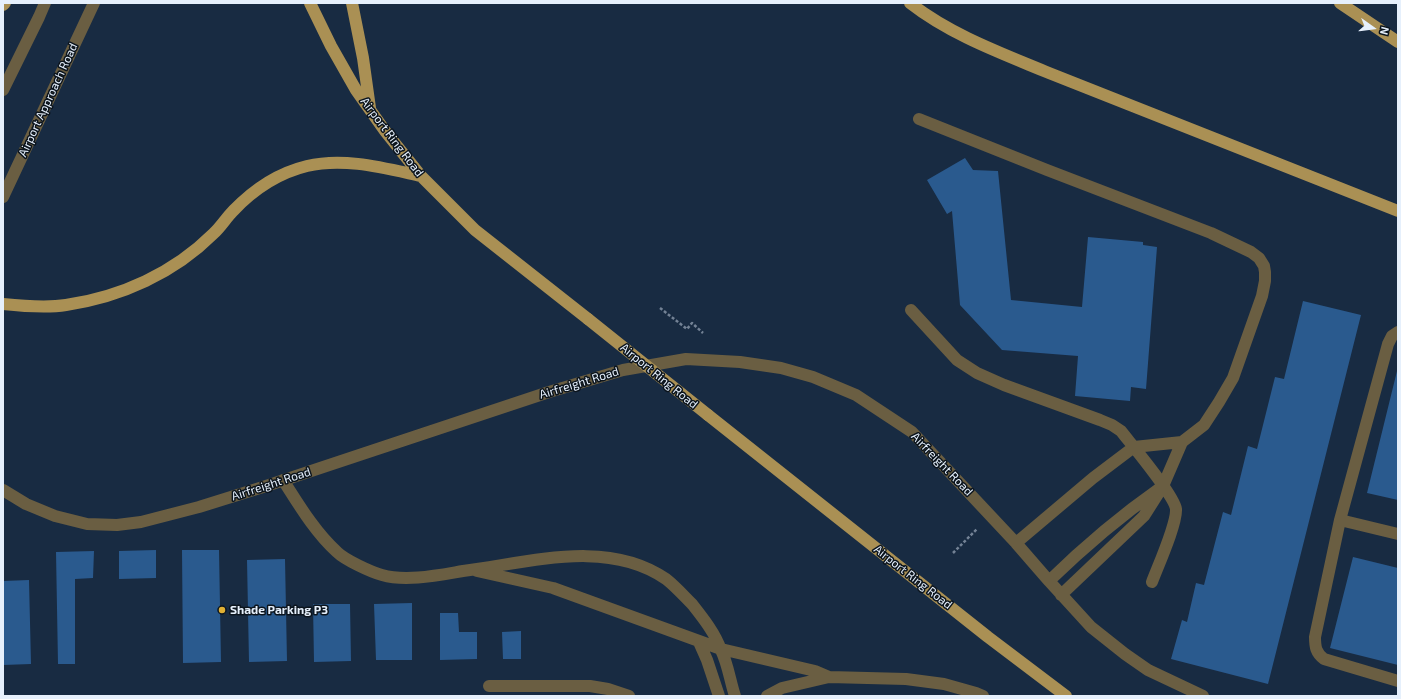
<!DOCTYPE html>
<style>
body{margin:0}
#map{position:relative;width:1401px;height:699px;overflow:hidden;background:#182b42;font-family:"Exo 2",sans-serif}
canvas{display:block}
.frame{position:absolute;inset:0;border:4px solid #e6f0fc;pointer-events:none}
.north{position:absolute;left:1353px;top:8px;width:40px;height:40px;-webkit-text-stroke:3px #0b141d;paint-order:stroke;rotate:104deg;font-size:11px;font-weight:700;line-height:16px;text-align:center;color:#e6f0fc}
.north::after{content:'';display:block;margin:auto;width:14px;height:18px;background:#e6f0fc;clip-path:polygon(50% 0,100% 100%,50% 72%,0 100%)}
</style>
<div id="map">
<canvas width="1401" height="699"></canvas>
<div class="frame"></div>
<div class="north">N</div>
</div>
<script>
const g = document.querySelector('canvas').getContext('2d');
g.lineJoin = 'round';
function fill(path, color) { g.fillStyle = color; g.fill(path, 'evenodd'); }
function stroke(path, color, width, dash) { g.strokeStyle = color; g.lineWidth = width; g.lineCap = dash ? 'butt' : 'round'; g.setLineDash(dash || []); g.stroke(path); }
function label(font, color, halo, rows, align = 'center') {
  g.font = font + ' "Exo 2",sans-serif'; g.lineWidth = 3; g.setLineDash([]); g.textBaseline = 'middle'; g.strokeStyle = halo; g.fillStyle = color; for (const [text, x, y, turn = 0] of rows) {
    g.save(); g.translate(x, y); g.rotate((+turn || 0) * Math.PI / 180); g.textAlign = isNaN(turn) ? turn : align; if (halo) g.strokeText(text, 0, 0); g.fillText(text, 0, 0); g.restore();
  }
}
fill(new Path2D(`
 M 965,158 L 973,170 L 998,171 L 1011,300 L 1082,307 L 1088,237 L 1143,242 L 1143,245 L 1157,247 L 1146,389 L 1131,387 L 1130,401 L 1075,396 L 1078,356 L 1002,350 L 960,305 L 952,211 L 947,214 L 927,180 Z
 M 1303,301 L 1361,315 L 1268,684 L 1171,659 L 1182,620 L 1187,622 L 1196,583 L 1204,585 L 1223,512 L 1231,515 L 1248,446 L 1257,449 L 1275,377 L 1284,379 Z
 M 1397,371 L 1398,371 L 1398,500 L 1367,493 Z
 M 156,550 L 156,578 L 119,579 L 119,551 Z
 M 182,550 L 219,550 L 221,662 L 183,663 Z
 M 94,551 L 93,578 L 75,579 L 75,664 L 58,664 L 56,552 Z
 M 1353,557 L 1398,568 L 1398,665 L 1330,648 Z
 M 285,559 L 287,661 L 249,662 L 247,560 Z
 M 29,580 L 31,664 L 3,665 L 3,581 Z
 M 412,603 L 412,660 L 376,660 L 374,604 Z
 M 313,604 L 350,604 L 351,661 L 314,662 Z
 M 440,613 L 458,613 L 459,632 L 477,632 L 477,659 L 440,660 Z
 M 521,631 L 521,659 L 503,659 L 502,632 Z`), '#2a5a8e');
stroke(new Path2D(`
 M 660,308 L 687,329 L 692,323 L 703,333
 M 953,553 L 977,529`), '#738295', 2.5, [3, 2]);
stroke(new Path2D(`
 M 3,90 L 39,17 L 45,3
 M 919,119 L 1047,170 L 1211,233 L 1251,252 L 1259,258 L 1264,266 L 1265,272 L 1265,281 L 1262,296 L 1233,378 L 1219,402 L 1204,425 L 1182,442 L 1163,486 L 1144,516 L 1061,595
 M 3,197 L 94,3
 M 911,310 L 957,360 L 977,373 L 1004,385 L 1100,420 L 1112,425 L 1121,431 C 1131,444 1174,495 1176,509 C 1177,524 1158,566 1152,582
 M 1398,332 L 1392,336 L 1388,344 L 1340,520 L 1315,637 C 1315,647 1316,653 1324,659 L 1398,681
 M 283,480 C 299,505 315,532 337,552 C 345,560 371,572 382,575 C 406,582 439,575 463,571 C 528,563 607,538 666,579 C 675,586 684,596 692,604 C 703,618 715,633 721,650 C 728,664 730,681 735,696
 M 3,490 L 26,504 L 55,516 L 87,524 L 117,525 L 141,522 L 199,507 L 263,487 L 549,392 L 623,370 L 686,359 L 740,362 L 781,368 L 813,377 L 856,395 L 912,432 L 1016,543 L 1049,581 L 1091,627 L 1125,654 L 1148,670 L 1203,696
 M 1340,520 L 1398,534
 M 1016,543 L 1093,478 L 1134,447 L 1182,442
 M 477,571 L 553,588 L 721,649 L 815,671 L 829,677 L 906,679 L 944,684 L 976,693 L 983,696
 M 1049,581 C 1084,547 1119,517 1159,489
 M 699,642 L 707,660 L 719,696
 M 489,686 L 590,686 L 608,689 L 629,696
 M 767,696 L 782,688 L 829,677`), '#6a5e42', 12);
stroke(new Path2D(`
 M 310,3 L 331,46 L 356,90 L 385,131 L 421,176 L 475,230 L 588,319
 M 352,3 L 363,58 L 370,108
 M 910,3 C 951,35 1001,53 1049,73 L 1398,211
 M 1340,3 L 1398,42
 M 3,5 L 5,3
 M 3,304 C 22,306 47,308 66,305 C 121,297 174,273 213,234 C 221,227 226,218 233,211 C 253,190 278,173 307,166 C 344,157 384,168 421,176
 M 708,415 L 988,637 L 1066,696`), '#aa9054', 12);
stroke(new Path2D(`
 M 588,319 L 708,415`), '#aa9054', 12);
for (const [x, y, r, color] of [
 [222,610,4,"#e0b034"]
]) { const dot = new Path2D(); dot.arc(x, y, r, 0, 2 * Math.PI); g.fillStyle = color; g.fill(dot); stroke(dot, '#0b141d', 1.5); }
label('12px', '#e6f0fc', '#0b141d', [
 ["Airport Approach Road",48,100,-65],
 ["Airport Ring Road",392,137,53],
 ["Airport Ring Road",659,376,39],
 ["Airfreight Road",579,383,-17],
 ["Airfreight Road",942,464,46],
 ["Airfreight Road",271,484,-18],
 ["Airport Ring Road",913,577,38]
]);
label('bold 12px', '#e6f0fc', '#0b141d', [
 ["Shade Parking P3",230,610]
], 'left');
</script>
